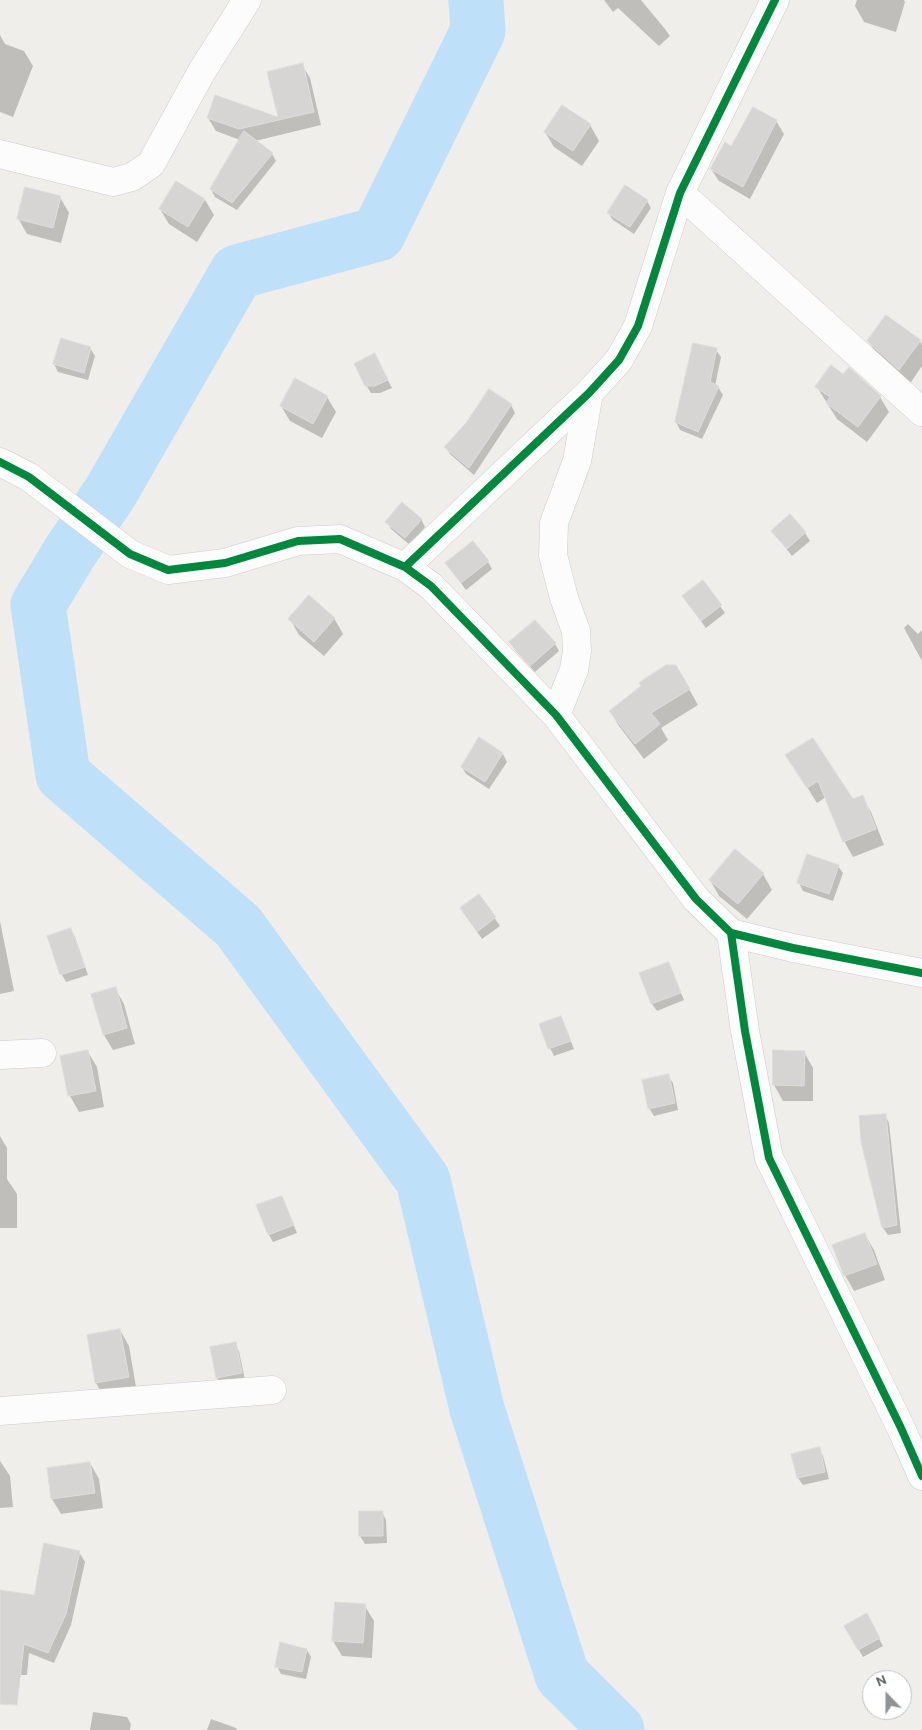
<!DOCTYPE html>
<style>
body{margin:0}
#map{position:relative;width:922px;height:1730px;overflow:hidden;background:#efeeea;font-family:Overpass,sans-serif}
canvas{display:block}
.north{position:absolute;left:862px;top:1670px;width:50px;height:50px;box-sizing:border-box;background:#fff;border:1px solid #bfc1c3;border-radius:50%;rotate:338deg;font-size:14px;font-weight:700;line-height:20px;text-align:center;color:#5f6368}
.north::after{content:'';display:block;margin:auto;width:18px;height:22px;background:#919496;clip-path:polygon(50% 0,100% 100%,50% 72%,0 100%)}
</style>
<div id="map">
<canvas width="922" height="1730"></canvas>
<div class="north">N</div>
</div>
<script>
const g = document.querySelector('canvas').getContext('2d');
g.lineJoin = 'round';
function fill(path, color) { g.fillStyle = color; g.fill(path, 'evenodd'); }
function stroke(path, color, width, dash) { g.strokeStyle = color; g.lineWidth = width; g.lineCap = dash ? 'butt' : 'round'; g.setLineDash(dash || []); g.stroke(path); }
fill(new Path2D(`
 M 604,0 L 641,0 L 665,29 L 670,36 L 659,46 L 618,8 L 613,12 Z
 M 857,0 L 904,0 L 905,2 L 896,32 L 864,22 L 855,6 Z
 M 0,35 L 5,44 L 24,51 L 33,66 L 13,117 L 0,112 Z
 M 302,65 L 310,78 L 321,125 L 255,141 L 272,154 L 276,161 L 237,210 L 215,197 L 211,189 L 240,140 L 216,131 L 208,118 L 279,119 Z
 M 754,109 L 776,121 L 784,134 L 750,199 L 719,181 L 711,169 L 732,147 Z
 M 590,125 L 599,141 L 582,166 L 554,147 L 545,132 Z
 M 60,197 L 69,213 L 61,243 L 27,234 L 18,218 Z
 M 205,200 L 214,215 L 197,242 L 169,224 L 160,209 Z
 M 647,201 L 651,208 L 634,234 L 613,220 L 608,213 Z
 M 869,341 L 920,341 L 922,345 L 922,366 L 909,385 L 878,357 Z
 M 90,348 L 95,356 L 88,380 L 58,372 L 54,364 Z
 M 716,350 L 721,357 L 715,386 L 718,387 L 723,395 L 702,439 L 680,430 L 676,422 Z
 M 379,363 L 392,388 L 380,393 L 371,393 L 366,385 Z
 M 844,376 L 880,397 L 889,412 L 867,442 L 837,419 L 817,387 Z
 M 327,397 L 336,412 L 322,438 L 290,421 L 281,406 Z
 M 511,405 L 515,413 L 474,475 L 450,454 L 446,447 L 467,424 Z
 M 790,516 L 805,533 L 810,541 L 792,556 L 772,531 Z
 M 421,519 L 425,527 L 410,545 L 391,529 L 387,522 Z
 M 488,562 L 492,569 L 466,590 L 446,563 Z
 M 703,582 L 725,613 L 706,628 L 683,597 Z
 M 334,618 L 343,634 L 324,656 L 299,635 L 290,619 Z
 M 908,624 L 918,634 L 922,630 L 922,661 L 904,628 Z
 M 511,643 L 555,644 L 559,651 L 535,672 L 515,650 Z
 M 689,689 L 698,705 L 661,728 L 668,740 L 644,759 L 619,726 L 610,711 Z
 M 480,739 L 503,754 L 507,762 L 489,789 L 466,774 L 462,767 Z
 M 787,755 L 852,801 L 862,797 L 871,812 L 884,845 L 853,857 L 844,841 L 826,797 L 817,803 Z
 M 838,866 L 843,873 L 833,901 L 803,891 L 799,883 Z
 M 763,874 L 772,890 L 747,919 L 719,896 L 710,880 Z
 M 479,895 L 500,926 L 482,939 L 466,916 Z
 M 0,921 L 14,991 L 0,994 Z
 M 71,929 L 75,937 L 88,975 L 66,982 L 62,975 L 49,937 Z
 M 668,963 L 684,1000 L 657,1011 L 652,1004 Z
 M 115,988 L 124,1004 L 135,1044 L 113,1050 L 104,1035 Z
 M 561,1017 L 574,1049 L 554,1056 L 550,1048 Z
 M 88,1052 L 97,1067 L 104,1107 L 79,1112 L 70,1096 L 62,1057 Z
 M 804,1052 L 813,1068 L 813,1101 L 783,1101 L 774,1085 Z
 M 668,1076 L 673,1083 L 678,1110 L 654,1116 L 649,1108 Z
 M 885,1115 L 889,1123 L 901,1233 L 888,1235 L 883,1228 Z
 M 0,1136 L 7,1148 L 7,1179 L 17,1194 L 17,1228 L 0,1228 Z
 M 282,1197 L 297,1233 L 273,1242 L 269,1235 Z
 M 865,1235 L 874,1250 L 885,1280 L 854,1291 L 845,1275 Z
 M 120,1330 L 129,1346 L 137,1393 L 105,1399 L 96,1383 L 88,1336 Z
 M 235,1344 L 239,1351 L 245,1380 L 221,1385 L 217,1377 Z
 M 819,1449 L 823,1456 L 829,1479 L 803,1485 L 798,1478 L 793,1455 Z
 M 0,1461 L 10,1476 L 13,1507 L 0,1508 Z
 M 90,1463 L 99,1479 L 103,1508 L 61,1514 L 52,1499 Z
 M 382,1512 L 386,1520 L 387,1543 L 365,1544 L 360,1536 L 360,1513 Z
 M 79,1552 L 85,1562 L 71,1625 L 54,1663 L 29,1653 L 27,1675 L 0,1675 L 0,1609 L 35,1596 Z
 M 365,1606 L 374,1621 L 372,1658 L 342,1656 L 333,1641 Z
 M 866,1615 L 883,1646 L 863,1657 L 846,1626 Z
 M 307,1650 L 311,1657 L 306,1679 L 281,1674 L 277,1666 Z
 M 93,1712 L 127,1717 L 131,1724 L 130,1730 L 90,1730 Z
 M 211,1719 L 236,1728 L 237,1730 L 207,1730 Z`), '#0003');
stroke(new Path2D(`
 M 476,0 L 478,31 L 378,234 L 237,272 L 110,493 L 70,552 L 38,605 L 63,775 L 238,926 L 423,1180 L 477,1409 L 562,1675 L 617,1730`), '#bfe0f9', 55);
const building = new Path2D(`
 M 303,63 L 314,112 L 239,129 L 207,118 L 215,95 L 278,117 L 267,72 Z
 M 562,105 L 591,124 L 573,151 L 544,132 Z
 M 753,107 L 777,120 L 743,187 L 710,169 L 725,142 L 731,146 Z
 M 244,131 L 273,153 L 232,203 L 210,189 Z
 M 176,181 L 205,199 L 188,227 L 159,209 Z
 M 625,185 L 648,200 L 630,227 L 607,213 Z
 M 25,187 L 61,196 L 53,228 L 17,219 Z
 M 886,315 L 921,340 L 899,370 L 867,341 Z
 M 61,338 L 91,347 L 84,373 L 53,364 Z
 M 693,343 L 717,348 L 710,382 L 719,386 L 698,432 L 675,422 Z
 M 375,353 L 388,380 L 375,386 L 365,386 L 354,364 Z
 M 831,365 L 843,374 L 849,367 L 881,396 L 858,427 L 826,403 L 830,397 L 815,387 Z
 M 295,378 L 328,396 L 313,424 L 280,406 Z
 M 489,389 L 512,404 L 469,468 L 444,447 L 466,423 Z
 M 402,502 L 422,519 L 405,538 L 385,522 Z
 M 790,514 L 806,532 L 787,549 L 771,531 Z
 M 473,541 L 489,561 L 461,583 L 445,563 Z
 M 703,580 L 722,605 L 701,621 L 682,596 Z
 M 309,595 L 335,618 L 314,642 L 288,619 Z
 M 535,620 L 556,643 L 530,666 L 509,642 Z
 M 666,665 L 676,665 L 690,689 L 651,713 L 660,724 L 635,744 L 609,711 L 641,686 L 639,683 Z
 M 479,737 L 503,753 L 485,782 L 461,767 Z
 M 813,738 L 853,799 L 863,795 L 876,829 L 843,842 L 818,781 L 807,788 L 785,755 Z
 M 735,849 L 764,873 L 738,904 L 709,880 Z
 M 807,854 L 839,865 L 829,894 L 797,883 Z
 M 479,894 L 496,917 L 477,932 L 460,908 Z
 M 71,928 L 85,967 L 60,975 L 47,936 Z
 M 669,962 L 681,993 L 651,1004 L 639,973 Z
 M 116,987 L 127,1028 L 103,1035 L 91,994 Z
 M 561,1016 L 571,1041 L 548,1049 L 539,1024 Z
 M 88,1050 L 96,1091 L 68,1096 L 60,1056 Z
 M 773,1050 L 805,1051 L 804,1086 L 773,1085 Z
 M 669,1074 L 675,1103 L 648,1109 L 642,1080 Z
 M 886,1114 L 897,1225 L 882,1228 L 861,1142 L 859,1116 Z
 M 282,1196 L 294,1225 L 268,1235 L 256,1205 Z
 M 865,1233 L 877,1264 L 844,1276 L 832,1245 Z
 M 120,1329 L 129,1377 L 95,1383 L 87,1335 Z
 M 236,1342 L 242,1373 L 216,1378 L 210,1347 Z
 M 820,1447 L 825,1472 L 797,1478 L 791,1454 Z
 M 90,1462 L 95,1493 L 51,1499 L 47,1468 Z
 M 359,1511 L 383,1511 L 383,1536 L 359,1536 Z
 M 44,1543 L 80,1551 L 66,1614 L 48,1653 L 24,1644 L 17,1705 L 0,1704 L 0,1590 L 34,1595 Z
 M 335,1602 L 366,1604 L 363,1643 L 332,1641 Z
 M 867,1613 L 880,1638 L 858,1650 L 844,1626 Z
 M 280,1642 L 307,1649 L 302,1672 L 275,1667 Z`);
fill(building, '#d6d5d3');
stroke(building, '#deddd9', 1);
const minor = new Path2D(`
 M 0,154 L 113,182 L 132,177 L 151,164 L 202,71 L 247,0
 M 680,193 L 922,412
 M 0,462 L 29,477 L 130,554 L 168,570 L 225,563 L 298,541 L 340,539 L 405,567 L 431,586 L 556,715 L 696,899 L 731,933 L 793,948 L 922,973
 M 405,567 L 589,393 L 619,360 L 638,326 L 680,193 L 775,0
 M 556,715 L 574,670 L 577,651 L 576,631 L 564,598 L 553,555 L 554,523 L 577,461 L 589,393
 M 731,933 L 745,1031 L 769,1158 L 901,1428 L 922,1476
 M 0,1055 L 42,1053
 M 0,1411 L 272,1390`);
stroke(minor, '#cbcccc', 29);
stroke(minor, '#fdfcfc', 28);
stroke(new Path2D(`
 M 0,462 L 29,477 L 130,554 L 168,570 L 225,563 L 298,541 L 340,539 L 405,567 L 431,586 L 556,715 L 696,899 L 731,933 L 793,948 L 922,973
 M 405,567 L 589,393 L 619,360 L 638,326 L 680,193 L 775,0
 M 731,933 L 745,1031 L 769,1158 L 901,1428 L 922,1476`), '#00873e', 8);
</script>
